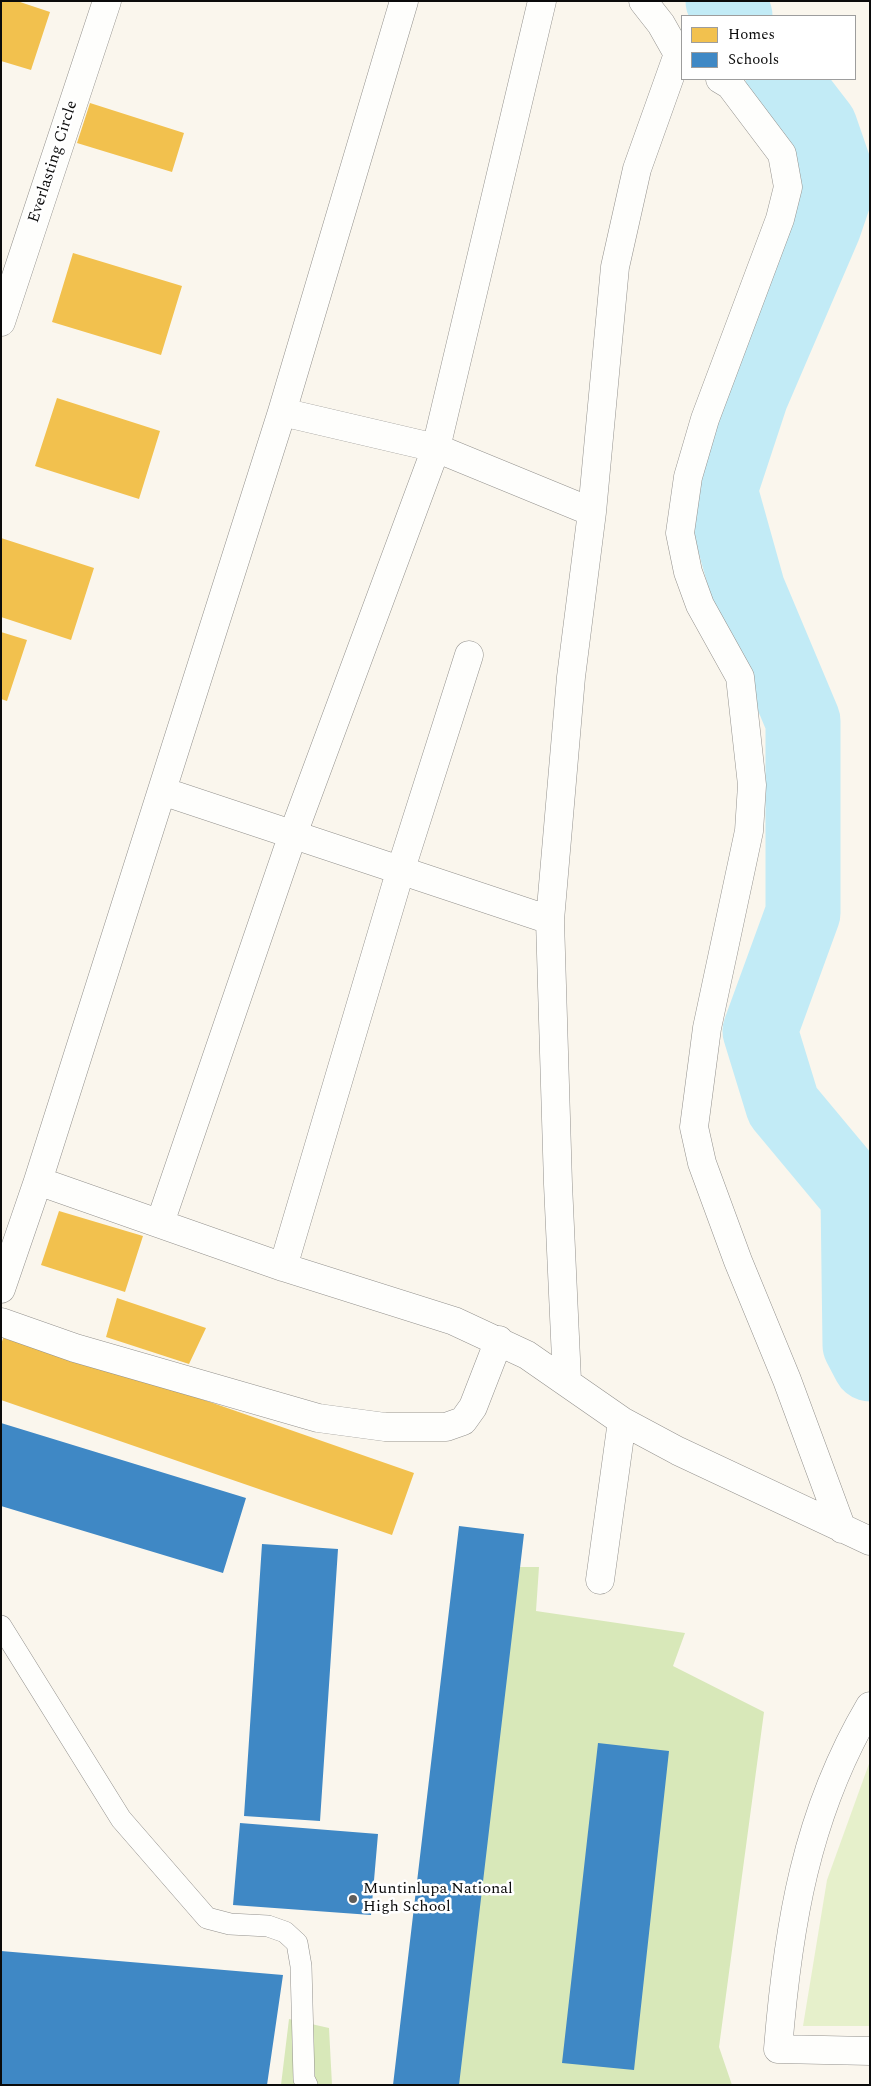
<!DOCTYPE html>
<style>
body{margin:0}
#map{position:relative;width:871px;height:2086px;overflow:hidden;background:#faf6ed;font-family:Spectral,serif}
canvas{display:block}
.frame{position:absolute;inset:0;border:2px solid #0b0b0b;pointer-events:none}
.legend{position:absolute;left:681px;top:15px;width:175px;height:65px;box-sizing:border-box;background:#fff;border:1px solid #9d9d9d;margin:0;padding:6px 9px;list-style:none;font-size:15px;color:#0b0b0b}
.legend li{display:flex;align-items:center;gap:10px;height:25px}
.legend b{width:25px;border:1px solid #9d9d9d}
</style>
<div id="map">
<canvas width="871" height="2086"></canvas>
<div class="frame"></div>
<ul class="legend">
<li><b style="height:14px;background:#f2c14e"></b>Homes</li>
<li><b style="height:14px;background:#3f88c5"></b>Schools</li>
</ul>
</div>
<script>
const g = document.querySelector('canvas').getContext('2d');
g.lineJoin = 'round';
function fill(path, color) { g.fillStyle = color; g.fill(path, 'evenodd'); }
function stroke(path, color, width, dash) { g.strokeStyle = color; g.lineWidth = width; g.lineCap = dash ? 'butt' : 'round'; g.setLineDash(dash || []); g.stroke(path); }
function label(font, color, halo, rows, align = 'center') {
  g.font = font + ' Spectral,serif'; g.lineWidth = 5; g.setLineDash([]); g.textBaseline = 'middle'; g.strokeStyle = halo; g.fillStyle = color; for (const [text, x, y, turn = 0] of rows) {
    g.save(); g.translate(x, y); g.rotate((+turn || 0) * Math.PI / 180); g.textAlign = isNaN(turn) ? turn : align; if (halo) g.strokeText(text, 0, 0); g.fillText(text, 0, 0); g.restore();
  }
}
fill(new Path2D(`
 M 870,1761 L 870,2026 L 803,2026 L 827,1880 Z`), '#e6f0cb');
fill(new Path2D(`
 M 503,1567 L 539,1567 L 536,1611 L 685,1633 L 673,1666 L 764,1712 L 719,2047 L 732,2085 L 447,2085 Z
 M 289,2019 L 329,2028 L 332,2085 L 281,2085 Z`), '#d8e8b9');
fill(new Path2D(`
 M 1,1 L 17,1 L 50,12 L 31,70 L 1,61 Z
 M 90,103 L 184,133 L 172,172 L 77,143 Z
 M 73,253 L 182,286 L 161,355 L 52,322 Z
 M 57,398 L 160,431 L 139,499 L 35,466 Z
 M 1,538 L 94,568 L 71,640 L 1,617 Z
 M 1,632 L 27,640 L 7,701 L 1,699 Z
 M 59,1211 L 143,1236 L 125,1292 L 41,1265 Z
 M 117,1298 L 206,1328 L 189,1364 L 106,1337 Z
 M 6,1331 L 414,1473 L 392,1535 L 1,1400 L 1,1344 Z`), '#f2c14e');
fill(new Path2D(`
 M 1,1423 L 246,1498 L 223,1573 L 1,1506 Z
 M 459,1526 L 524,1534 L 459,2085 L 393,2085 Z
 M 262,1544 L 338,1549 L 320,1821 L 244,1816 Z
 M 598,1743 L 669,1751 L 634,2070 L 562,2063 Z
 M 240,1823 L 378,1834 L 371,1915 L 233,1905 Z
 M 1,1951 L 283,1975 L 267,2085 L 1,2085 Z`), '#3f88c5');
stroke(new Path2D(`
 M 723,1 L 735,16
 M 783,79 L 820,127 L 839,182 L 824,226 L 751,396 L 720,490 L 748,590 L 803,721 L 803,913 L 760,1031 L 783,1106 L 858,1196 L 860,1345 L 870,1364`), '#c2ebf6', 75);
const lane = new Path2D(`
 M 1,1626 L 121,1819 L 207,1918 L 230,1924 L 268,1926 L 285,1932 L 297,1943 L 301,1966 L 304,2079 L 307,2085`);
const street = new Path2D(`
 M 643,1 L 661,24 L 678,54 L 682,56
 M 720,79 L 730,85 L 782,154 L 788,187 L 780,219 L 705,419 L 688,477 L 680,533 L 688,572 L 700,605 L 740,677 L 752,785 L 749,831 L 707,1028 L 694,1127 L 702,1163 L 738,1261 L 787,1380 L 842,1529
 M 1,322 L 107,1
 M 282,412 L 436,448 L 592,512
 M 162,791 L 550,920
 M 38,1181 L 283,1267 L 454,1321 L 527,1355 L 622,1421 L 678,1451 L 870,1541
 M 160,1223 L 293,834 L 436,448 L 542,1
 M 283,1267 L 400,872 L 469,655
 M 1,1289 L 38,1181 L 282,412 L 404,1
 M 1,1322 L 75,1348 L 318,1418 L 385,1427 L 446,1427 L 463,1421 L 473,1407 L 499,1340
 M 567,1381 L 558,1184 L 550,920 L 571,677 L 592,512 L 615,267 L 637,169 L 678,54
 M 600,1580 L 622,1421
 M 870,1706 C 806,1814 788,1926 778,2049 L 870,2051`);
stroke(lane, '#93918d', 22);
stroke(street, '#93918d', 29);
stroke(lane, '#fefefc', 21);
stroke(street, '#fefefc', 28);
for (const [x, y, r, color] of [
 [353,1899,5,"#5f5d5a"]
]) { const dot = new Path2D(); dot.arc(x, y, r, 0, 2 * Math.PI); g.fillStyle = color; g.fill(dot); stroke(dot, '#fff', 2); }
label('16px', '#0b0b0b', '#fff', [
 ["Everlasting Circle",54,162,-72]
]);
label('16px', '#0b0b0b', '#fff', [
 ["Muntinlupa National",363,1890],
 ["High School",363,1908]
], 'left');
</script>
